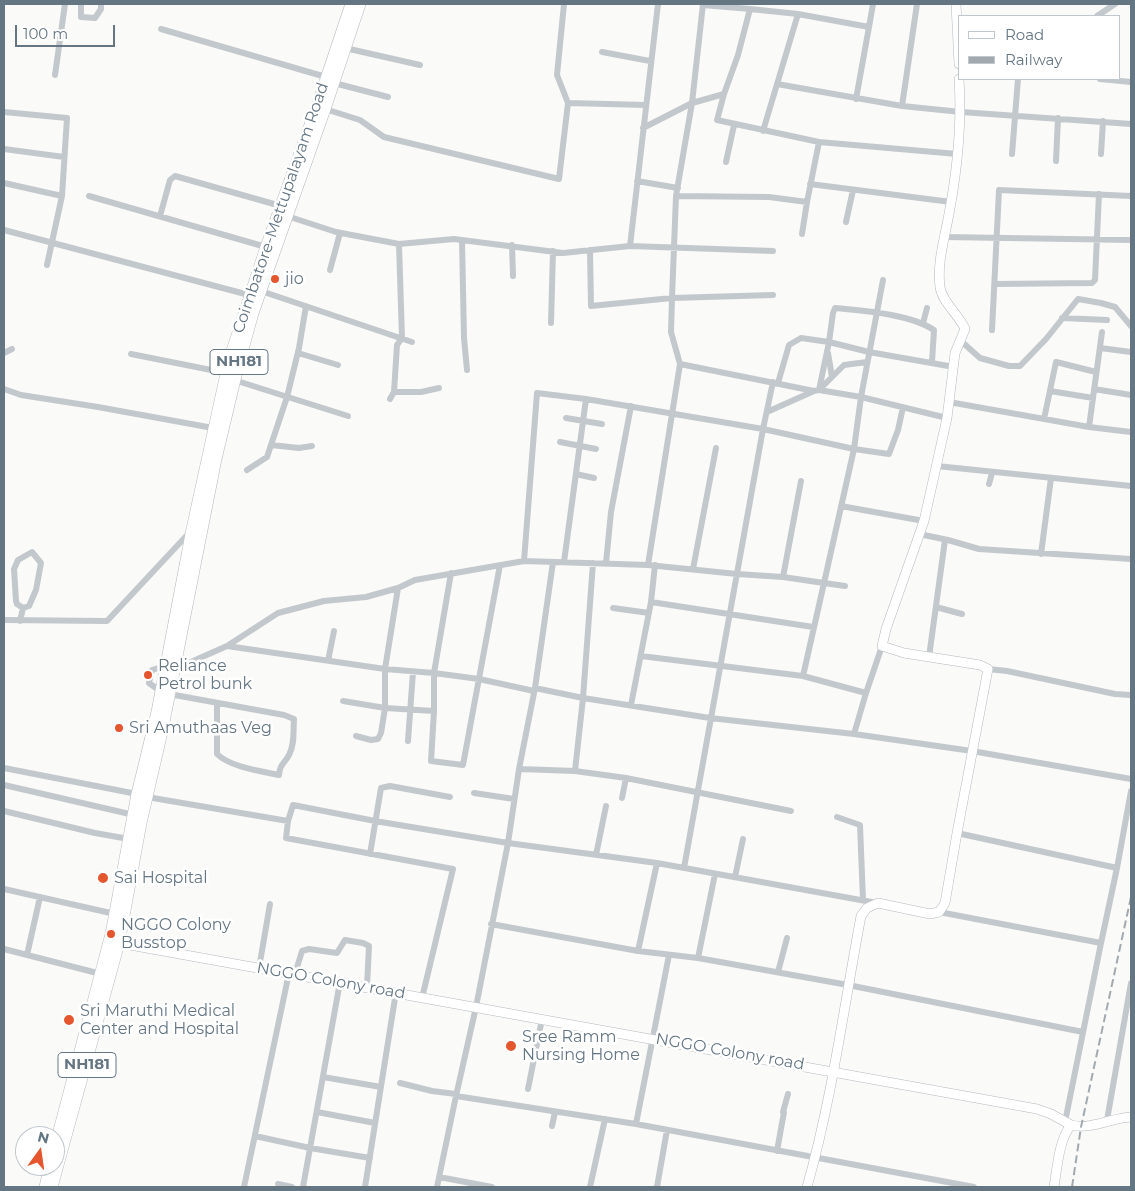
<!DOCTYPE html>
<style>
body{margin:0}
#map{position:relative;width:1135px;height:1191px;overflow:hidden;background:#fafaf8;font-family:Montserrat,sans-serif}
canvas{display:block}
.frame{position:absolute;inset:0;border:5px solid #657683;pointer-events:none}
.legend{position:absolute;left:958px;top:15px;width:162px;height:65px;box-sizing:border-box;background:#fff;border:1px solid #c1c8cd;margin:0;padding:6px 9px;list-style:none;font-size:15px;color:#657683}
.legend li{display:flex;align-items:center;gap:10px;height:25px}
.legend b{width:25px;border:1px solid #c1c8cd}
.north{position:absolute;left:15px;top:1126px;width:50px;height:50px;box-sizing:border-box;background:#fff;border:1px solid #c1c8cd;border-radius:50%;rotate:14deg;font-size:14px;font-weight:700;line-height:20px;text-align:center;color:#657683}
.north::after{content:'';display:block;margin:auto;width:18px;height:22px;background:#e4572e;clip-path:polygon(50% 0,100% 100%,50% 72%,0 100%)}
.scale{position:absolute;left:15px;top:25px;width:100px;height:22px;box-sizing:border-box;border:2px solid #657683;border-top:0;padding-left:6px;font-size:15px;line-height:18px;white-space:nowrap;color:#657683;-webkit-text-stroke:4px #fff;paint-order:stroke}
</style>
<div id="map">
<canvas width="1135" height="1191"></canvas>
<div class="frame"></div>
<ul class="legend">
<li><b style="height:6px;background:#fff"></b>Road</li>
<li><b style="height:6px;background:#a2aab0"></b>Railway</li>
</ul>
<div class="north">N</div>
<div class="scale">100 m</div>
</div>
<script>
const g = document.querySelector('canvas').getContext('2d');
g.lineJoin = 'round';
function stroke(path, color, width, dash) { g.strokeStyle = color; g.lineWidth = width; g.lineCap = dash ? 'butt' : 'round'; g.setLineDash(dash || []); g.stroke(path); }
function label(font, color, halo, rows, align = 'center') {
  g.font = font + ' Montserrat,sans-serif'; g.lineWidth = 5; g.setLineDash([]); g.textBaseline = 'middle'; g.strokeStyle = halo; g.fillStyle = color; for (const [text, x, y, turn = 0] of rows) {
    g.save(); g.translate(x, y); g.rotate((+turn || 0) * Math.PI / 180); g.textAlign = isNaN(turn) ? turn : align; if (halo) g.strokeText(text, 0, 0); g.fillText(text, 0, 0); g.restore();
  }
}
const secondary = new Path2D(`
 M 956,4 L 959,64
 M 119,943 L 1037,1109 L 1051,1114 L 1071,1125
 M 807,1187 C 832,1099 844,1006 861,916 L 867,908 L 878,903 L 930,914 L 939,912 L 945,903 L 957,833 L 988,669 L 980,665 L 904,653 L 882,646 L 886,629 L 924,521 L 947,418 L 955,353 L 965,329 C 959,315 942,302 940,287 C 937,263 944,241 948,219 C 957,173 962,125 959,79
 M 1054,1187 C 1057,1169 1059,1139 1071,1125 C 1092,1130 1110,1118 1131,1117`);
const highway = new Path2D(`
 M 55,1146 L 111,934 L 137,794 L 157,712 L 192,529 L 229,360 L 266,247 L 319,100 L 351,4
 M 45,1187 L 50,1166
 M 52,1187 L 119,943 L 141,823 L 162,732 L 216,459 L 237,371 L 253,313 L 325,109 L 360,4`);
stroke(secondary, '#b3babf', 10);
stroke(highway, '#b4b9bd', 12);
stroke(new Path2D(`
 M 81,4 L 81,17 L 95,18 L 101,9 L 101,4
 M 703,5 L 750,9
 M 1097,16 L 1115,4
 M 161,29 L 326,77
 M 345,48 L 420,65
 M 602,52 L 650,61
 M 55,75 L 65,4
 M 1100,79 L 1131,82
 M 334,83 L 388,97
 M 777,84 L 902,106 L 961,112 L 1131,124
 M 724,94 L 738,55 L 750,9 L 798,14 L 869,27 L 873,4
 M 856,99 L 869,27
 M 568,103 L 646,105
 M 902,106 L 917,4
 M 325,109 L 360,120 L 384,137 L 559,179 L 568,103 L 557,75 L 564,4
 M 4,112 L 67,118 L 62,196 L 47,265
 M 643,128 L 692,103 L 724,94 L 717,120 L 819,142 L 807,202 L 769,197 L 676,196 L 672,298 L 773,295
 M 763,131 L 798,14
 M 819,142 L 957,154
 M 4,149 L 64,157
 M 1012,154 L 1018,79
 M 1101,154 L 1103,121
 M 1056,161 L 1058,118
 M 726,162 L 734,125
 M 637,181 L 678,188
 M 4,183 L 62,196
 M 810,184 L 951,202
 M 89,196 L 266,247
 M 676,196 L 692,103 L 703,4
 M 160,216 L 170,180 L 175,176 L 281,206
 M 287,216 L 336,232 L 399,244 L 454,239 L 563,253 L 630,246 L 658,4
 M 846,222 L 853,190
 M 4,230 L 249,295
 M 802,234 L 807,202
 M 944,237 L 1131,240
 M 462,240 L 464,338 L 467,370
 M 399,244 L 402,338 L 397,345 L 394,392 L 421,392 L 439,388
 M 512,245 L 513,276
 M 630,246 L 773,251
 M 590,250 L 591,306 L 672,298 L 671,332 L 680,364 L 648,565
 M 330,270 L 340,233
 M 883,280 L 861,397 L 854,449 L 889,454 L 898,430 L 903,407
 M 995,284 L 1092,283 L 1095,280 L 1099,194
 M 261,291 L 412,342
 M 1062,318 L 1107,320
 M 551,323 L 553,251
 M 923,323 L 927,308
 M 992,330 L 999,190 L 1131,196
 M 961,341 L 980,358 L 1009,366 L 1020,366 L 1046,339 L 1078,299 L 1101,303 L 1115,307 L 1131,326
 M 1100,348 L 1131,352
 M 4,353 L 12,349
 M 298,353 L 338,365
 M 828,353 L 832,377
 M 131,354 L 226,373
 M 680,364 L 814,391 L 819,390 L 861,397 L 947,418
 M 234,380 L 348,416
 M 778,383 L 789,345 L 801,338 L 829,342 L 869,352 L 954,367
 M 4,389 L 21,395 L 98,407 L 213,428
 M 820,389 L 844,365 L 867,362
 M 1094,389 L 1131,395
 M 819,390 L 829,342 L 833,313 L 835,308 C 865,311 910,314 934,330 L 932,362
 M 1050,391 L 1093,398
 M 390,399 L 394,392
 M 949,402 L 1089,427 L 1131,432
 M 767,412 L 814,391
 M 566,418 L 602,424
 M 1044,419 L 1056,362 L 1096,372
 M 1089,427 L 1102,332
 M 560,442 L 596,449
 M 271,445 L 299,448 L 312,446
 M 937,466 L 1131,486
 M 247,470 L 267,457 L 287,397 L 299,348 L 306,306
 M 576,474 L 594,478
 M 989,484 L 992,473
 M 841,506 L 924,521
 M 919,534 L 948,540 L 979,549 L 1131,559
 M 1041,554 L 1051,478
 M 524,561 L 648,565 L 737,574 L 783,577 L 824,583 L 854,449 L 763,429 L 773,382
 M 564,562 L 586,399
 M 606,563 L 611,512 L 631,406
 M 693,569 L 716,448
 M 451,573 L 434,673 L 434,711 L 431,761 L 463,765 L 500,565
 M 783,577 L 801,481
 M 398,588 L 385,669 L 385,708 L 434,711
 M 651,602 L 813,627
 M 936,607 L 962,614
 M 613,608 L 649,613
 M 4,620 L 107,621 L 190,532
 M 20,621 L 23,608 L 17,604 L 16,601 L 14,569 L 18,560 L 32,552 L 41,563 L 36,590 L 29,606 L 23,608
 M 227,646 L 385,669 L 434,673 L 479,679 L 534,691
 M 641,656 L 803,676 L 866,693
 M 929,657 L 945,540
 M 328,661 L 334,631
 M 175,669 L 227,646 L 278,613 L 324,601 L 366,597 L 398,588 L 415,580 L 524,561 L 537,393 L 586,399 L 763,429 L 684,868
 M 988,669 L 1007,671 L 1115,694 L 1131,695
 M 803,676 L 824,583 L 845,586
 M 535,688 L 553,562
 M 160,691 L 149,683 L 152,670 L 165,666
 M 169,694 L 284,715 L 294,719 C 293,731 295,744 289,755 C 284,764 280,764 279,775 C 260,771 230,767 217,754 L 217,703
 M 343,701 L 385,708 L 381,733 L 378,739 L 371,740 L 356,736
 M 631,705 L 651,602 L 655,565
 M 854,734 L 866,693 L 882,646
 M 408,741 L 413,672
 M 4,768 L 137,794
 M 519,769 L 575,771 L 626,778 L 791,811
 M 575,771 L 583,698 L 593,563
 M 4,785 L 134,815
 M 474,793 L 514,799
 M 147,797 L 288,821
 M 622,798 L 626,778
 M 4,811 L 95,833 L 129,839
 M 837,817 L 860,825 L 863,900
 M 957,833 L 1117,868 L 1131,791
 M 370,854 L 381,788 L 390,786 L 450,797
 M 596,855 L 606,806
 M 735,877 L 743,839
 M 4,889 L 115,914
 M 939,912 L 1101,943 L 1065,1122
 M 491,924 L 638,951 L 698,958 L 848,985 L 1083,1032
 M 1101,943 L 1117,868
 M 4,949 L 101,974
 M 638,951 L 657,863
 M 27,955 L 40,897
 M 698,958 L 715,874
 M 259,968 L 270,904
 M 778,972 L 787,938
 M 295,974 L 302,951 L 309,949 L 337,953 L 345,940 L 363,943 L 369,946 L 367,987
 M 422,998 L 453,869 L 286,838 L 288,821 L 293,805 L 375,821 L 508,843 L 519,769 L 535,688 L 583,698 L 710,718 L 854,734 L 972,751 L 1131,779
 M 323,1077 L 381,1087
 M 400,1083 L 432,1091 L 456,1094
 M 528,1089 L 542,1019
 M 456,1096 L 636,1124 L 974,1187
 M 317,1112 L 375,1123
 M 1107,1120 L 1131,983
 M 636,1124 L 669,955
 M 552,1126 L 555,1112
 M 255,1136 L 310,1148 L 370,1158
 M 777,1151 L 784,1112 L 783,1112 L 788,1094
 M 439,1177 L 492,1187
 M 278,1184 L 292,1187
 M 244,1187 L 289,973
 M 303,1187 L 340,982
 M 365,1187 L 396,992
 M 437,1187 L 456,1096 L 476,1007 L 508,843 L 657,863 L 877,903
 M 590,1187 L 605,1119
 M 657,1187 L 667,1130`), '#c3c8cc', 6);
stroke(secondary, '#fff', 9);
stroke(highway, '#fff', 11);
stroke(new Path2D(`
 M 1072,1187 L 1081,1127 L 1131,897`), '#a2aab0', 2, [8, 4]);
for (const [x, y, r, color] of [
 [275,279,5,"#e4572e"],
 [148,675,5,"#e4572e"],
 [119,728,5,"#e4572e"],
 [103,878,6,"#e4572e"],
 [111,934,5,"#e4572e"],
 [69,1020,6,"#e4572e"],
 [511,1046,6,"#e4572e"]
]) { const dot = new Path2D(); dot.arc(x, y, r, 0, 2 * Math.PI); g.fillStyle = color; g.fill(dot); stroke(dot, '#fff', 2); }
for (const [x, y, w] of [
 [239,362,58],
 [87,1065,58]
]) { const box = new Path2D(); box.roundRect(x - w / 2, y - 12.5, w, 25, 4); g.fillStyle = '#fff'; g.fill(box); stroke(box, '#657683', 1); }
label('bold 15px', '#657683', null, [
 ["NH181",239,362],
 ["NH181",87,1065]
]);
label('16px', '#657683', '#fff', [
 ["Coimbatore-Mettupalayam Road",281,208,-71],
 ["NGGO Colony road",331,981,10],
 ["NGGO Colony road",730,1052,10]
]);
label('16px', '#657683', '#fff', [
 ["jio",285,279],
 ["Reliance",158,666],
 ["Petrol bunk",158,684],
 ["Sri Amuthaas Veg",129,728],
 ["Sai Hospital",114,878],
 ["NGGO Colony",121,925],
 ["Busstop",121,943],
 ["Sri Maruthi Medical",80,1011],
 ["Center and Hospital",80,1029],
 ["Sree Ramm",522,1037],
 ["Nursing Home",522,1055]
], 'left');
</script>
